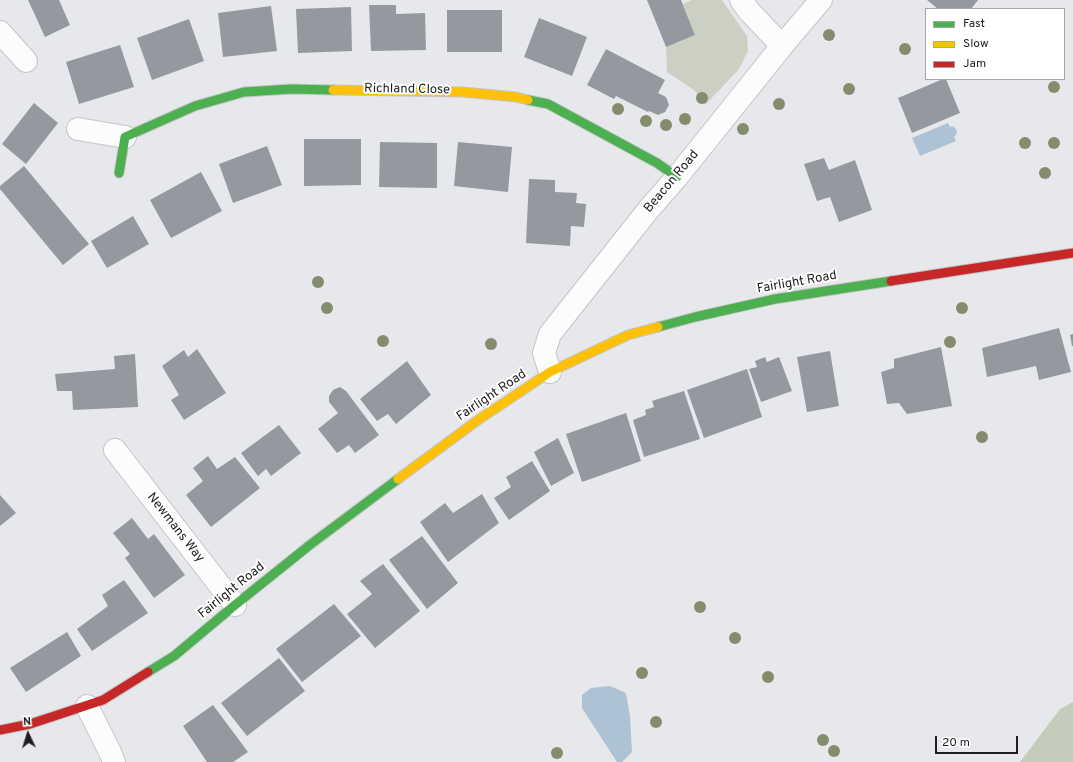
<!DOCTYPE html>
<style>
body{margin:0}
#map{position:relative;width:1073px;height:762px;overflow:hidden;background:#e7e8eb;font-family:Overpass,sans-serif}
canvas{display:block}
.legend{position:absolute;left:925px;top:8px;width:140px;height:72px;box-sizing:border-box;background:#fff;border:1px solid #a5a5a6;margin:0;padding:5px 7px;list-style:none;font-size:12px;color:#1d1e20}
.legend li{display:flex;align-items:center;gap:8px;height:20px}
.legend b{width:20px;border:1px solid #a5a5a6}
.north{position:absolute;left:8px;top:714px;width:40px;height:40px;-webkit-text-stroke:3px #fff;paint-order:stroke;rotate:356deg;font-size:11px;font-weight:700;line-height:16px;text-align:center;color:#1d1e20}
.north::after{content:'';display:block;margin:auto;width:14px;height:18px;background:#1d1e20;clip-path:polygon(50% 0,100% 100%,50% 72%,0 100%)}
.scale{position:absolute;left:935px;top:736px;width:83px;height:18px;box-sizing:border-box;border:2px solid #1d1e20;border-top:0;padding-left:5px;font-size:12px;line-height:14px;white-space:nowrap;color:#1d1e20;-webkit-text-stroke:3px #fff;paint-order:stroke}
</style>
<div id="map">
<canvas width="1073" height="762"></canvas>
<ul class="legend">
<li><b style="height:5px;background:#4caf50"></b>Fast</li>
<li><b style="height:5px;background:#ffc107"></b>Slow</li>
<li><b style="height:5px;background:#c62828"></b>Jam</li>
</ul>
<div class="north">N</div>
<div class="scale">20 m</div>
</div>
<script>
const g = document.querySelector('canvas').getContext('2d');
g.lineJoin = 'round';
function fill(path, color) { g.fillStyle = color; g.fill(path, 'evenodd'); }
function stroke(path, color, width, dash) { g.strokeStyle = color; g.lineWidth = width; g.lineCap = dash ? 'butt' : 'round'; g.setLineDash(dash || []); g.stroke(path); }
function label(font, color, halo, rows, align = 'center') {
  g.font = font + ' Overpass,sans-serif'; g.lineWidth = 4; g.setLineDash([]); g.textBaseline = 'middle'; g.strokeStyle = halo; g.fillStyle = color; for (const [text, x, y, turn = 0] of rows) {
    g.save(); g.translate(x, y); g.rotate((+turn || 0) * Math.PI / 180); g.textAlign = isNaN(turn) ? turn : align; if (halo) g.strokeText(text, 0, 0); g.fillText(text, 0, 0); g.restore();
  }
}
fill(new Path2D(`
 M 692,0 L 722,0 L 747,36 L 748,51 L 739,69 L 705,105 L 694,90 L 667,72 L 666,47 L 695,35 L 683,4 Z`), '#cbd0c3');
fill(new Path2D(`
 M 1073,702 L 1073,762 L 1020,762 L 1060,709 Z`), '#c5ccbb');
fill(new Path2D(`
 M 948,123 L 950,127 L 952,126 C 957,128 959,133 954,137 L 956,141 L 920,156 L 912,138 Z
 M 610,686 L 626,693 L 630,716 L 632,752 L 622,762 L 617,762 L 582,708 L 582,695 L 591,688 Z`), '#aec2d6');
fill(new Path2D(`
 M 28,0 L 59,0 L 70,25 L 45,37 Z
 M 647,0 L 681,0 L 695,35 L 666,47 Z
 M 927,0 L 978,0 L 971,9 L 938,9 Z
 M 369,5 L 396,5 L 396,14 L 425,13 L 426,50 L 371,51 Z
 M 271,6 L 277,51 L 223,57 L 218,13 Z
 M 351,7 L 352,51 L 298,53 L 296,9 Z
 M 447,10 L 502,10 L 502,52 L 447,52 Z
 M 539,18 L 587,37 L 572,76 L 524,57 Z
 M 189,19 L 204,61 L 152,80 L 137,38 Z
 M 120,45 L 134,87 L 79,104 L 66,62 Z
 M 606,49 L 665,80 L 658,93 L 666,97 L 669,105 L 665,112 L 658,115 L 649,111 L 648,112 L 616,96 L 614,99 L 587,85 Z
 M 943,79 L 946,79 L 960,113 L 912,133 L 898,98 Z
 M 34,103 L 58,123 L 26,164 L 2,144 Z
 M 304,139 L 361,139 L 361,185 L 304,186 Z
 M 380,142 L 437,143 L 437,188 L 379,187 Z
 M 458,142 L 512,147 L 508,192 L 454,186 Z
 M 267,146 L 282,185 L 233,203 L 219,164 Z
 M 824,158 L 829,170 L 855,160 L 872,210 L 839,222 L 830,197 L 817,201 L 804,164 Z
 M 24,166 L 89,244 L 63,265 L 0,189 L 0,186 Z
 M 201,172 L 222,211 L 171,238 L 150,200 Z
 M 529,179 L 555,180 L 555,192 L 577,193 L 576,203 L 586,204 L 584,227 L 571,226 L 570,246 L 526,243 Z
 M 133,216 L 149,244 L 107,268 L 91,241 Z
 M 1059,328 L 1071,372 L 1039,380 L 1036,366 L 987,377 L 982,348 Z
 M 1073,334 L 1073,346 L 1072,346 L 1070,335 Z
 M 941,347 L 952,406 L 907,414 L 899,403 L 887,404 L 881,372 L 894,368 L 894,359 Z
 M 197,349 L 226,393 L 184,420 L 171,400 L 179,395 L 162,366 L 184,350 L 188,357 Z
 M 830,351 L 839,406 L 807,412 L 797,357 Z
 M 135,354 L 138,407 L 73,410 L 72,391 L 57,391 L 55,374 L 115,369 L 114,356 Z
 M 765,357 L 767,362 L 779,357 L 792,391 L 761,402 L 749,369 L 757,367 L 755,361 Z
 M 407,361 L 431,395 L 396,424 L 388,414 L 377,421 L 360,399 Z
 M 747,369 L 762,417 L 704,438 L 687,390 Z
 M 340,387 L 346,391 L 379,435 L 355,453 L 349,445 L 337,453 L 318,429 L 338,413 L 329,402 L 329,396 L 333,390 Z
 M 684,391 L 700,439 L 644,457 L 633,420 L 646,415 L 645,410 L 654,407 L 652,401 Z
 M 626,413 L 641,461 L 582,482 L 566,434 Z
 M 279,425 L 301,453 L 271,476 L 266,469 L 258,476 L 241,453 Z
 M 558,438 L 574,473 L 551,486 L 534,452 Z
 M 208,456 L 217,469 L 235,457 L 260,488 L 211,527 L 186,495 L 203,481 L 193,468 Z
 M 532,461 L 550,491 L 509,520 L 494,498 L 511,487 L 506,477 Z
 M 482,494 L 499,523 L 448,562 L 420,522 L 445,503 L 453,513 Z
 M 0,495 L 16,513 L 0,526 Z
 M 132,518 L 148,539 L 154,534 L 185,575 L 154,598 L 125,558 L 130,554 L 113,533 Z
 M 422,536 L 458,583 L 427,609 L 389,560 Z
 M 383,564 L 420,611 L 375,648 L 347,614 L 372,594 L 360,581 Z
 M 124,580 L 148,613 L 92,651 L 77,629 L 108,606 L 102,595 Z
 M 334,604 L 361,636 L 302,682 L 276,649 Z
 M 67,632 L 81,656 L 26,692 L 10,668 Z
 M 279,658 L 305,691 L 247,736 L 221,703 Z
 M 213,705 L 248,752 L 233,762 L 207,762 L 183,726 Z`), '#96989f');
const street = new Path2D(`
 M 741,0 L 749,11 L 782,46
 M 0,32 L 26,61
 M 78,129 L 125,137
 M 550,372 L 544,353 L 550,334 L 649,209 L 677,177 L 782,46 L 821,0
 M 115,450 L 235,605
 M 87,706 L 110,752 L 114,762`);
const fast = new Path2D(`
 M 528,100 L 548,104 L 657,163 L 677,177
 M 119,173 L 125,137 L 195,106 L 244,92 L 292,89 L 333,90
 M 658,327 L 695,317 L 775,299 L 891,281
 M 148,672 L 174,656 L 235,605 L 311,544 L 398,479`);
const slow = new Path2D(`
 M 333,90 L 462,92 L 516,97 L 528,100
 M 398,479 L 478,420 L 550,372 L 628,335 L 658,327`);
const jam = new Path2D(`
 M 891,281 L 1073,253
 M 0,730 L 30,724 L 103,700 L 148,672`);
stroke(street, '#c4c5c8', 24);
stroke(fast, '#c4c5c8', 11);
stroke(slow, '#c4c5c8', 11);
stroke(jam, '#c4c5c8', 11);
stroke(street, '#fbfcfc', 22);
stroke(fast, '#4caf50', 9);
stroke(slow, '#ffc107', 9);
stroke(jam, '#c62828', 9);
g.fillStyle = '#848c6d';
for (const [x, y] of [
 [829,35],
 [905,49],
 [1054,87],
 [849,89],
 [702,98],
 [779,104],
 [618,109],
 [685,119],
 [646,121],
 [666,125],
 [743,129],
 [1025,143],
 [1054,143],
 [1045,173],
 [318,282],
 [327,308],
 [962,308],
 [383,341],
 [950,342],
 [491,344],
 [982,437],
 [700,607],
 [735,638],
 [642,673],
 [768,677],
 [656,722],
 [823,740],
 [834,751],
 [557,753]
]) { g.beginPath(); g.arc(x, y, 6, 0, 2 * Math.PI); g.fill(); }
label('13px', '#1d1e20', '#fff', [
 ["Richland Close",407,90,1],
 ["Beacon Road",672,182,-50],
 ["Fairlight Road",797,283,-10],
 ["Fairlight Road",492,396,-34],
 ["Newmans Way",175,528,52],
 ["Fairlight Road",232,591,-39]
]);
</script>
